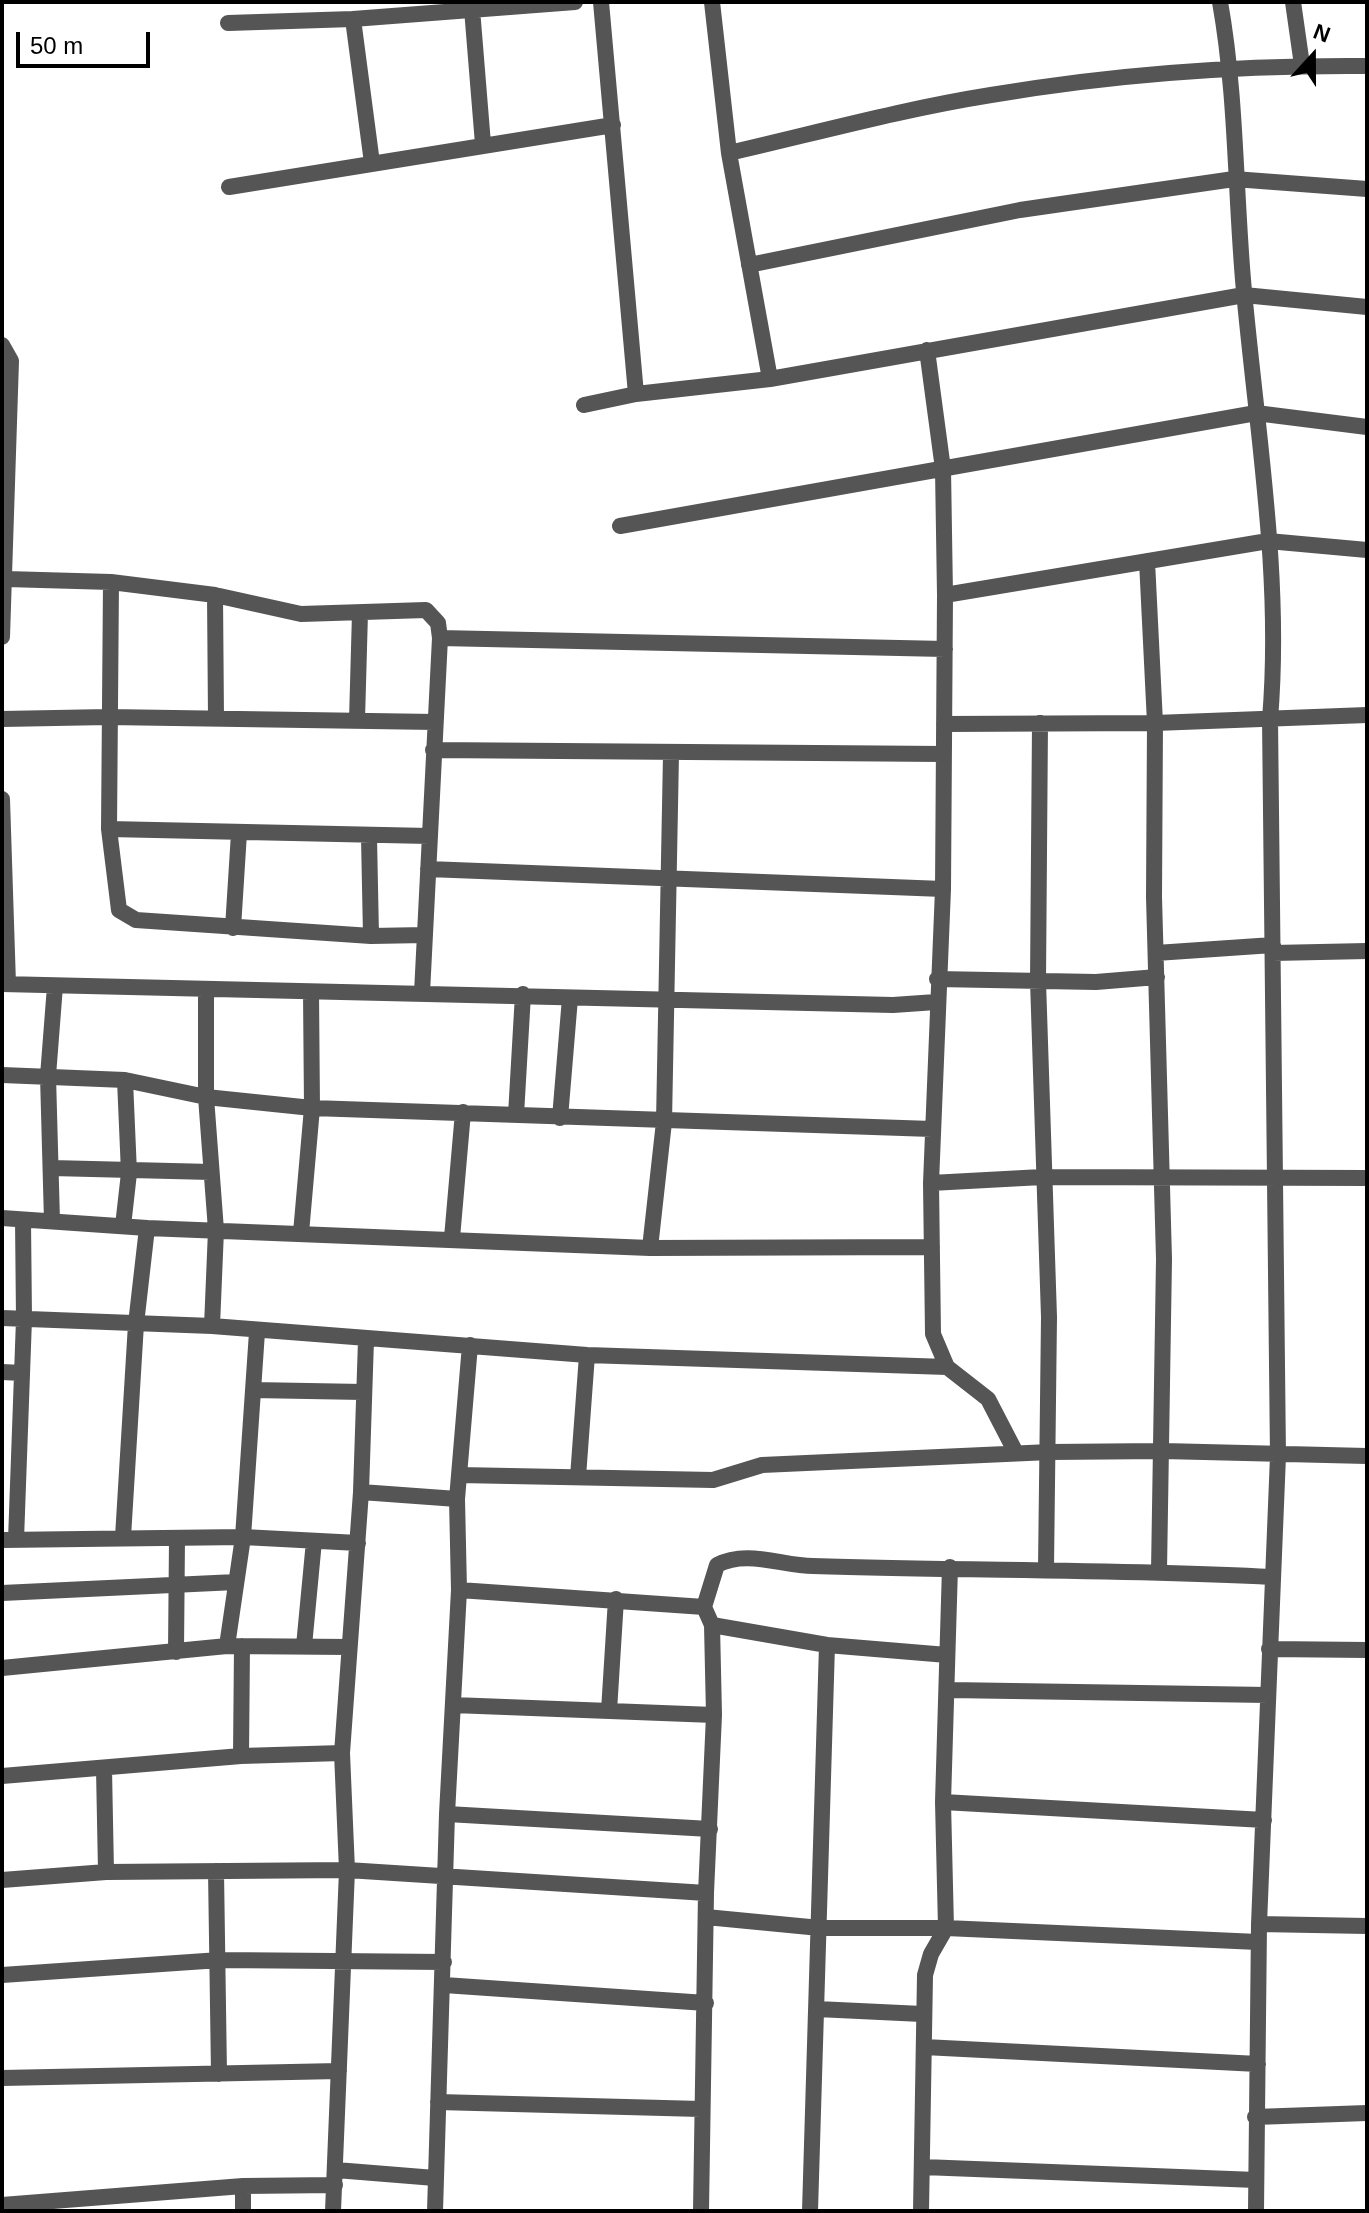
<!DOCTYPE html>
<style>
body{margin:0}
#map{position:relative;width:1369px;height:2213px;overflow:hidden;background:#fff;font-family:Arial,sans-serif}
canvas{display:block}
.frame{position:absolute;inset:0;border:4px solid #000;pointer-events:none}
.north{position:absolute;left:1273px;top:16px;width:80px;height:80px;-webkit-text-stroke:6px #fff;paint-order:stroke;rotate:21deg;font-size:22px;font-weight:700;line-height:32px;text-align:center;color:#000}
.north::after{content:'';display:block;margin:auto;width:28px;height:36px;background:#000;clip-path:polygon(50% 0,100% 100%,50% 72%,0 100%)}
.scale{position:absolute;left:16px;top:32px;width:134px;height:36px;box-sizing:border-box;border:4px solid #000;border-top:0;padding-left:10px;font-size:24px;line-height:28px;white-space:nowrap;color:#000;-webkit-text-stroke:6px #fff;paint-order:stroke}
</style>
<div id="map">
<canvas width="1369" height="2213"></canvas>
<div class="frame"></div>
<div class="north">N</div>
<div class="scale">50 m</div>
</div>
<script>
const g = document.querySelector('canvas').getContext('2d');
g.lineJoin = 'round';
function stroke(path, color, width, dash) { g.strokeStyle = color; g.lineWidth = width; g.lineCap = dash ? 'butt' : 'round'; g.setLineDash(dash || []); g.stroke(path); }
stroke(new Path2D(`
 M 601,2 L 636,394
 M 712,2 L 729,153 L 770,379
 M 1220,2 C 1237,97 1235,195 1244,291 C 1257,433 1282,577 1270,719 L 1278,1456 L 1259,1924 L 1256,2211
 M 1293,2 L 1302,65
 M 472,9 L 483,144
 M 353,19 L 372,163
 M 228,23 L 353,19 L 575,2
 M 729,153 C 816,133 903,109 991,95 C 1114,74 1242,65 1367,66
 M 229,187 L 613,125
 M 749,265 L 1020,210 L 1234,179 L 1367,189
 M 2,345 L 11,361 L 2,637
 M 927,350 L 943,469 L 945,595 L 943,889 L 931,1183 L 933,1334 L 947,1367 L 988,1399 L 1016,1453
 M 584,405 L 636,394 L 770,379 L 1244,295 L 1367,307
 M 620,526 L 1256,413 L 1367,427
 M 1147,561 L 1155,723 L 1154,897 L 1164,1259 L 1159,1571
 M 6,579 L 111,582 L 215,595 L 301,614 L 426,610 L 438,623 L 440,638 L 422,993
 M 111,582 L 109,829 L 119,910 L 136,920 L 371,936 L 425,935
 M 215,595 L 216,718
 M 945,595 L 1268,541 L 1367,550
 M 440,638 L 945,649
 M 2,719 L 108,717 L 435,722
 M 357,720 L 360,613
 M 1040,723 L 1038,981 L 1049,1317 L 1046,1568
 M 944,724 L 1155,723 L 1367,715
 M 433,750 L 943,754
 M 2,799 L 8,984
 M 109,829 L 429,836
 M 369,837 L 371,936
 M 428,869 L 943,889
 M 233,928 L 239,833
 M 1156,953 L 1273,945
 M 1273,953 L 1367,951
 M 937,979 L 1096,982 L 1157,977
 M 2,984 L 893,1005 L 936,1002
 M 206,989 L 206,1097 L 216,1230 L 212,1326
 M 2,1075 L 125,1080 L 206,1097 L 312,1108 L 932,1129
 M 516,1115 L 523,994
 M 560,1118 L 570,998
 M 52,1168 L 211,1172
 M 931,1183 L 1042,1177 L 1367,1178
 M 2,1218 L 147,1228 L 650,1248 L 932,1247
 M 52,1221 L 48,1076 L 55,986
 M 123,1226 L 129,1173 L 125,1080
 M 301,1233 L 312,1108 L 311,992
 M 452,1238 L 463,1112
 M 650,1248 L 664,1122 L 671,754
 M 2,1318 L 212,1326 L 587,1355 L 947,1367
 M 2,1372 L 22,1373
 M 253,1390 L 363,1392
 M 459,1475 L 713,1480 L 762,1465 L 1050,1452 L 1163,1451 L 1367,1456
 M 578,1477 L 587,1355
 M 361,1492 L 457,1499
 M 123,1537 L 136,1324 L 147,1228
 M 2,1540 L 243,1537 L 358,1543
 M 16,1540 L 24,1319 L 23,1220
 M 459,1590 L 704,1607
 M 2,1593 L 236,1582
 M 712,1625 L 827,1645 L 947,1655
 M 227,1646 L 243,1537 L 257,1332
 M 304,1646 L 314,1541
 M 1269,1649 L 1367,1650
 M 176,1652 L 177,1538
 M 2,1668 L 227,1646 L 349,1647
 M 949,1690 L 1268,1695
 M 453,1705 L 714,1715
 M 609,1711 L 616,1599
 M 241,1756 L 242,1646
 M 104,1769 L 106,1872
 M 2,1776 L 241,1756 L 342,1753
 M 943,1802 L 1264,1820
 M 447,1814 L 710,1829
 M 216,1871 L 219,2074
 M 2,1880 L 106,1872 L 347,1870 L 706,1893
 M 706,1917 L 820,1928 L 946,1928 L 1258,1942
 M 1259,1924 L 1367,1926
 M 2,1975 L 220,1960 L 444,1962
 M 444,1985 L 706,2003
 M 817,2009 L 922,2014
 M 924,2047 L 1258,2064
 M 2,2078 L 339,2071
 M 438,2102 L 701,2109
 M 1255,2117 L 1367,2113
 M 923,2167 L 1256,2180
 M 336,2170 L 435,2178
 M 243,2186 L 243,2211
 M 2,2205 L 243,2186 L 335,2185
 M 333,2211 L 347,1870 L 342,1753 L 361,1492 L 366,1340
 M 435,2211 L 447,1814 L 459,1590 L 457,1499 L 470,1345
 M 701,2211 L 706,1893 L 714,1715 L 712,1625 L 704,1607 L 717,1565 C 747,1549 782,1566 813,1566 C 966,1571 1118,1569 1271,1577
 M 810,2211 L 827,1645
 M 921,2211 L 925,1975 L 931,1954 L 946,1928 L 943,1802 L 950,1567`), '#555', 16);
</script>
